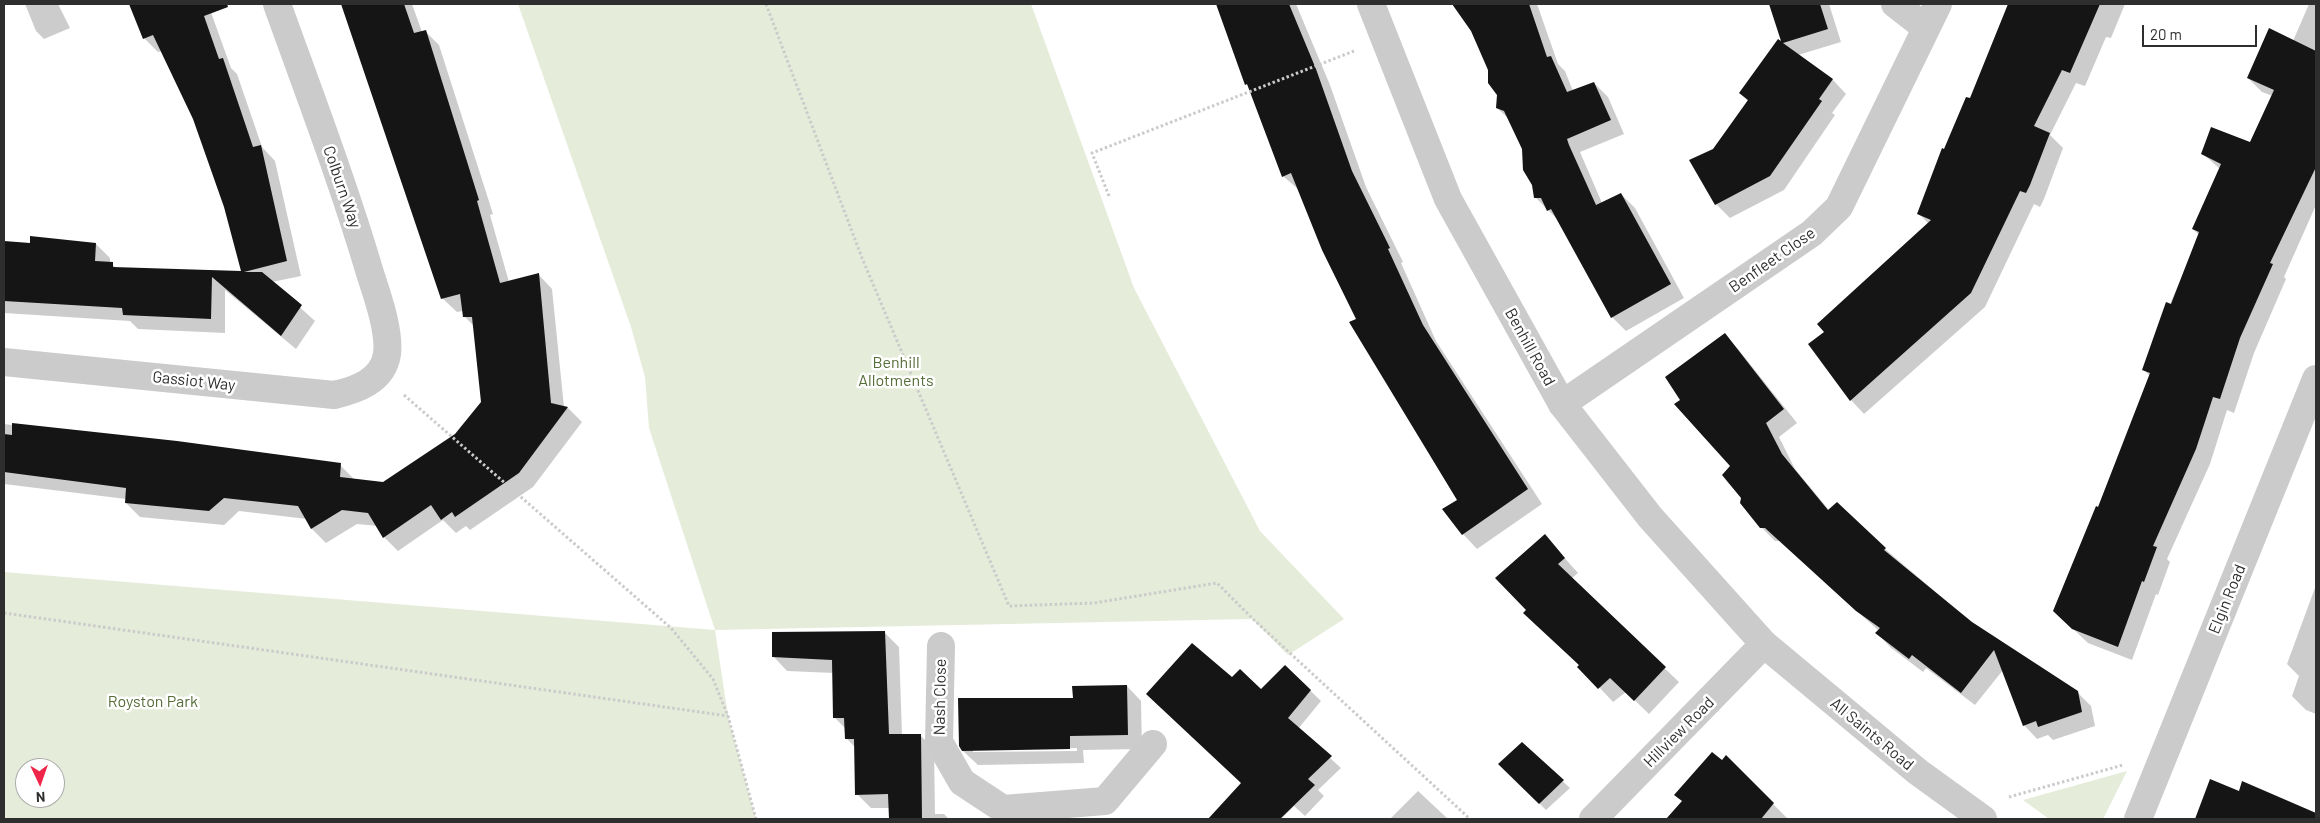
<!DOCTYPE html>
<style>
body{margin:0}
#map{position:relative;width:2320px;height:823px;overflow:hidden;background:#fff;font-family:Barlow,sans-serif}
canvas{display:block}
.frame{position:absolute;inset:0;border:5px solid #2e2e2e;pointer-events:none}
.north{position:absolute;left:15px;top:758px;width:50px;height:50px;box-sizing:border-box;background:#fff;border:1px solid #ababab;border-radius:50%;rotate:177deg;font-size:14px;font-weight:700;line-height:20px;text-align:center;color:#2e2e2e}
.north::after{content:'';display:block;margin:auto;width:18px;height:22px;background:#f0254a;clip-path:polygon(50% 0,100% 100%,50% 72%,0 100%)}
.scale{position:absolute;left:2142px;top:25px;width:115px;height:22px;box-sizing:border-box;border:2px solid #2e2e2e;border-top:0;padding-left:6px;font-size:15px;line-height:18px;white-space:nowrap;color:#2e2e2e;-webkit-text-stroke:4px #fff;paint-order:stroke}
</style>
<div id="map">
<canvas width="2320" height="823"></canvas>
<div class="frame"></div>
<div class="north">N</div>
<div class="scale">20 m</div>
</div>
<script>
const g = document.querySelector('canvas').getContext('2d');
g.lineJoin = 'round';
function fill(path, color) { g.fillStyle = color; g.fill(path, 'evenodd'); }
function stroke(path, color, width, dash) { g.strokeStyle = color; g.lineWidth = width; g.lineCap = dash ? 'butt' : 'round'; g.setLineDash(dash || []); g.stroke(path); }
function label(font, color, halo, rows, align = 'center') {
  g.font = font + ' Barlow,sans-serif'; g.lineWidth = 5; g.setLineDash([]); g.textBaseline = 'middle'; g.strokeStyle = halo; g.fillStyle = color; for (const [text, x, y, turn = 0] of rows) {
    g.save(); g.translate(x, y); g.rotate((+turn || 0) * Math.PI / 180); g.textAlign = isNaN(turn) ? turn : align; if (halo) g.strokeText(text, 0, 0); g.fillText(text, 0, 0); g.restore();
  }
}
fill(new Path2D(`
 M 518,4 L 1031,4 L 1134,288 L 1260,531 L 1344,619 L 1288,655 L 1252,619 L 715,630 L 728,716 L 756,819 L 4,819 L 4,572 L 715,630 L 649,428 L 645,377 L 631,327 ZM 25,768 L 55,768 L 55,798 L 25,798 Z
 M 2127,771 L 2103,819 L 2049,819 L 2023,800 Z`), '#e6ecda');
fill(new Path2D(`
 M 25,4 L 58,4 L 70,28 L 44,39 L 36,31 Z
 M 130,4 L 208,4 L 231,68 L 237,74 L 262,147 L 275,161 L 301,276 L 272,282 L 315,321 L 296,349 L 225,290 L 225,333 L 138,329 L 130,321 L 4,313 L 4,243 L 31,245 L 96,244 L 110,258 L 110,263 L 118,269 L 243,273 L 225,206 L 194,118 L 162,51 L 158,52 L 144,38 Z
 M 343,4 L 412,4 L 422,32 L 425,31 L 439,45 L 493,214 L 490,215 L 509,282 L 538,274 L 552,289 L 564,407 L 568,408 L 582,422 L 533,487 L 470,530 L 466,526 L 456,533 L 443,520 L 398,551 L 384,537 L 378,526 L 357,524 L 326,543 L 312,529 L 307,519 L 239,511 L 224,525 L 140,517 L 126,503 L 126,499 L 4,484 L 4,424 L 340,465 L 354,479 L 384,483 L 456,435 L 482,402 L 474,326 L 464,316 L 463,311 L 457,312 L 442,298 Z
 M 1218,4 L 1296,4 L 1330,85 L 1366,187 L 1403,262 L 1401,263 L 1436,341 L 1542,504 L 1477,549 L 1463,534 L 1459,500 L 1299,190 L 1283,176 L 1251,88 L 1246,84 Z
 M 1459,4 L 1537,4 L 1558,64 L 1565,71 L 1573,91 L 1594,83 L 1608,97 L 1624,134 L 1580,152 L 1602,203 L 1621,194 L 1635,208 L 1684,298 L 1626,331 L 1612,317 L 1559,221 L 1535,197 L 1523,149 L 1510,120 L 1497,108 L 1498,95 L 1489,70 L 1463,8 Z
 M 1771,4 L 1829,4 L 1841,42 L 1798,55 L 1833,80 L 1846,94 L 1832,113 L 1835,115 L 1784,190 L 1730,218 L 1716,204 L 1691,161 L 1713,150 L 1748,101 L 1740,93 L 1783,44 Z
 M 2018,4 L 2125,4 L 2111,38 L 2106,37 L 2085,86 L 2076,83 L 2050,135 L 2063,148 L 2044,199 L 2040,207 L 2034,204 L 1985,307 L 1864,414 L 1851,400 L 1826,332 L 1929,224 L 1918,213 L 1945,151 Z
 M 2309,4 L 2316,4 L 2316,205 L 2284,277 L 2286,279 L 2254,353 L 2234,413 L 2227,410 L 2210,464 L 2167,559 L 2170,562 L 2158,595 L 2156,594 L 2132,660 L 2088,643 L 2069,625 L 2099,509 L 2150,376 L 2143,369 L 2199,235 L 2193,229 L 2220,169 L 2203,154 L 2250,143 L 2273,96 L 2262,92 L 2248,78 L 2293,41 Z
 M 1724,335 L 1738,349 L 1797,423 L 1779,437 L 1795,469 L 1829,510 L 1885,549 L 1972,623 L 2077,692 L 2091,706 L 2095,726 L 2053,740 L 2048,735 L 2037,739 L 2024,725 L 2003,670 L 1975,705 L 1926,668 L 1923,672 L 1890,647 L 1877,633 L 1879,631 L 1780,541 L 1775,541 L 1761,527 L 1742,498 L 1732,466 L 1682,400 Z
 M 1545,536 L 1578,573 L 1571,579 L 1679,682 L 1649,714 L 1626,692 L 1613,702 L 1527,610 Z
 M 2316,585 L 2316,714 L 2306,710 L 2292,696 L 2299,676 L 2287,664 Z
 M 884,632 L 899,647 L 902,735 L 920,735 L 934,749 L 935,814 L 944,814 L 949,819 L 890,819 L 890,808 L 871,808 L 857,794 L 855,747 L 846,738 L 846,729 L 834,717 L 834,673 L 787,671 L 773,656 Z
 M 1285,666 L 1321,701 L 1298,729 L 1341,768 L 1318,790 L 1324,796 L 1305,816 L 1294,806 L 1281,819 L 1209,819 L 1242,784 L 1232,679 L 1261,691 Z
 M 1127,686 L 1141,701 L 1142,749 L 1083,750 L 1084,763 L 978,765 L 963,751 L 1074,699 ZM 1077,748 L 1077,751 L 973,752 L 973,750 Z
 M 1522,744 L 1570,788 L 1546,810 L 1500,764 Z
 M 1726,757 L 1788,819 L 1668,819 Z
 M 2211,780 L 2240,792 L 2316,814 L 2316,819 L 2196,819 Z
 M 1418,791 L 1448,819 L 1390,819 Z`), '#0003');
fill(new Path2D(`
 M 129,4 L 227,4 L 228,7 L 204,16 L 219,59 L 223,58 L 253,147 L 261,145 L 287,261 L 244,272 L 262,272 L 302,305 L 281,336 L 212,277 L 211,319 L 123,315 L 122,308 L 4,301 L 4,241 L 30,243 L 30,236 L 96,243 L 95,261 L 113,262 L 113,267 L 241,271 L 224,207 L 193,119 L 153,35 L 143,39 Z
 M 341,4 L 404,4 L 414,33 L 426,30 L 479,200 L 477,201 L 500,283 L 539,273 L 551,403 L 568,407 L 519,473 L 455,517 L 452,512 L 441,520 L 431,505 L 383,538 L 368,513 L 342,510 L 311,529 L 298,506 L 224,498 L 209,511 L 125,503 L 126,488 L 4,472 L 4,434 L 12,435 L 12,423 L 177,441 L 341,463 L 340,477 L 383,482 L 455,434 L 481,402 L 472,317 L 463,317 L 460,294 L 441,299 Z
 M 1216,4 L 1289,4 L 1316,69 L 1352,171 L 1390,248 L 1388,249 L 1423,325 L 1528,489 L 1462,535 L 1442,509 L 1457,500 L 1349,322 L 1356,319 L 1322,250 L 1291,173 L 1282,177 L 1247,84 L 1245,85 Z
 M 1452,4 L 1529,4 L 1547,57 L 1551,56 L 1567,92 L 1594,82 L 1611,120 L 1567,139 L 1569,145 L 1596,205 L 1621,193 L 1671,284 L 1611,318 L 1551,209 L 1547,211 L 1541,198 L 1534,198 L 1532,185 L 1523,170 L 1522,149 L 1504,111 L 1496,108 L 1497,95 L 1488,83 L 1488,70 L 1471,31 Z
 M 1769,4 L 1820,4 L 1828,29 L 1783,43 L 1833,79 L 1819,99 L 1822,101 L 1770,176 L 1715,205 L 1689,160 L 1713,149 L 1748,100 L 1739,93 L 1778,39 L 1781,41 Z
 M 2008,4 L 2100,4 L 2070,73 L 2062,70 L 2034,126 L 2050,133 L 2030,185 L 2026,193 L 2020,191 L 1971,293 L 1850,401 L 1808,344 L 1824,332 L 1817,324 L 1931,220 L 1917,214 L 1942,148 L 1944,149 L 1966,97 L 1970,98 Z
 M 2269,28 L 2316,51 L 2316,167 L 2270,263 L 2273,264 L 2240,338 L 2220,399 L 2213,397 L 2196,449 L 2153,546 L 2157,547 L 2144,582 L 2142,581 L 2118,647 L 2072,629 L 2053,611 L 2096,506 L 2098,507 L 2150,373 L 2142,370 L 2166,302 L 2171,304 L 2199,232 L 2192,229 L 2221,164 L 2201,154 L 2211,127 L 2250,142 L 2274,90 L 2247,78 Z
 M 1725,333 L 1784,409 L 1766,423 L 1782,454 L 1828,510 L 1837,502 L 1886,548 L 1884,550 L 1972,622 L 2078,691 L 2082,712 L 2038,727 L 2036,721 L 2023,726 L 1994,650 L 1961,693 L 1912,655 L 1909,659 L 1875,633 L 1880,628 L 1856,611 L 1765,528 L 1760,528 L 1740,503 L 1741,498 L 1722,475 L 1730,466 L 1674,404 L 1680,400 L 1665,377 Z
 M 1545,534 L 1565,558 L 1558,564 L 1666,667 L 1634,701 L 1610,678 L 1598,689 L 1577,667 L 1579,665 L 1523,613 L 1526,610 L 1495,578 Z
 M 885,631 L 889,734 L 921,734 L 922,819 L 889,819 L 888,794 L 855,795 L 854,739 L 845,739 L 844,718 L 833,718 L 832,660 L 772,657 L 772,632 Z
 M 1192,643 L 1232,677 L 1240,669 L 1261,689 L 1285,665 L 1311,690 L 1288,718 L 1332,756 L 1308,779 L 1315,785 L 1280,819 L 1208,819 L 1241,783 L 1146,694 Z
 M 1127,685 L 1128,735 L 1070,736 L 1070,749 L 962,751 L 959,746 L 958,698 L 1073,698 L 1072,686 Z
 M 1522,742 L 1564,780 L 1539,804 L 1498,764 Z
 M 1712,752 L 1722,760 L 1726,755 L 1774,803 L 1761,819 L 1666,819 L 1682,801 L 1674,795 Z
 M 2210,779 L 2239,791 L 2242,781 L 2316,813 L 2316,819 L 2195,819 Z`), '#151515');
stroke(new Path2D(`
 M 766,4 L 862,258 L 1009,606 L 1094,603 L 1217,583 L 1253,619 L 1470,819
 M 1109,196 L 1092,153 L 1354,51
 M 404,395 L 671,628 L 713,679 L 728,716 L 756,819
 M 4,613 L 728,716
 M 2009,797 L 2123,765`), '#cbcbcb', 3, [2.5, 2.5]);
stroke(new Path2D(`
 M 1895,4 L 1926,28
 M 4,362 L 334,395 C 356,390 383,381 387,354 C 390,331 377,295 370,273 C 343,182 309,93 277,4
 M 1562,404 L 1812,233 L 1839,207 L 1938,4
 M 941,646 L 939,742 L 962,782 L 1003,809 L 1006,819
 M 1003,809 L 1105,801 L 1153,744
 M 1593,819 L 1764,644
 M 2138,819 L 2316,379`), '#cbcbcb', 28);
stroke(new Path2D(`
 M 1371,4 L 1448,199 L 1562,404 L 1650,517 L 1764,644 L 1918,772 L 1983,819`), '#cbcbcb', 28);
label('16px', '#2e2e2e', '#fff', [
 ["Colburn Way",342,187,71],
 ["Benfleet Close",1772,260,-35],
 ["Benhill Road",1530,347,61],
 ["Gassiot Way",194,381,6],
 ["Elgin Road",2227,599,-68],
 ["Nash Close",940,697,-89],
 ["Hillview Road",1679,732,-45],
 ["All Saints Road",1872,734,40]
]);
label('16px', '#566c38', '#fff', [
 ["Benhill",896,363],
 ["Allotments",896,381],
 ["Royston Park",153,702]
]);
</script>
